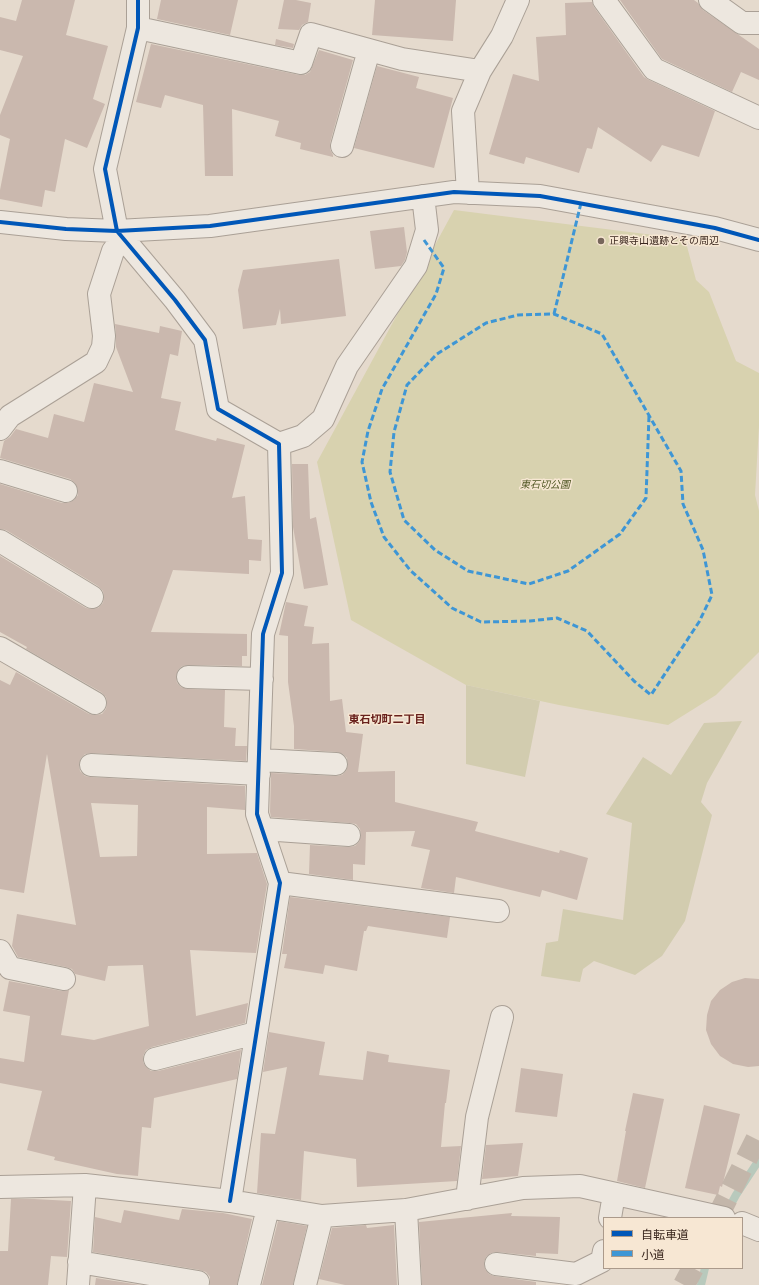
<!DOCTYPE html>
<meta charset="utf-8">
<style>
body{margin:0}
#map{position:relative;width:759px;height:1285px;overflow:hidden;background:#e5dacd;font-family:"Libre Baskerville","Noto Sans JP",serif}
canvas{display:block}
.legend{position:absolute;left:603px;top:1217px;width:140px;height:52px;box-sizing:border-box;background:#f7e7d3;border:1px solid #ab9a8b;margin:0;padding:5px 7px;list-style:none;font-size:12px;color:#3a271e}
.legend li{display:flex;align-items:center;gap:8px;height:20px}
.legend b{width:20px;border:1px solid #ab9a8b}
</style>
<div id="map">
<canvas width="759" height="1285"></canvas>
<ul class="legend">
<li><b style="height:5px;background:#0057b8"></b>自転車道</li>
<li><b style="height:5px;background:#3e96d5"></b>小道</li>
</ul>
</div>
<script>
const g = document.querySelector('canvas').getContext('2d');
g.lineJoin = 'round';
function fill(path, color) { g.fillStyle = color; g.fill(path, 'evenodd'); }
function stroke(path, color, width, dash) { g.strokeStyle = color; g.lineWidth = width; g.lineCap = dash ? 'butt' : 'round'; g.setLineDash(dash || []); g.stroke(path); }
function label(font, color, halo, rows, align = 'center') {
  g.font = font + ' "Libre Baskerville","Noto Sans JP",serif'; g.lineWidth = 3; g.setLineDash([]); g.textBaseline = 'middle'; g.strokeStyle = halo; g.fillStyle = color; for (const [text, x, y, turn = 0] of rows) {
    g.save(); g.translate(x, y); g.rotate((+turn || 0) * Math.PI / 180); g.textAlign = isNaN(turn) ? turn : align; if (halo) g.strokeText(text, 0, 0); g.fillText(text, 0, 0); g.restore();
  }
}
fill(new Path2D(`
 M 454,210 L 685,239 L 696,280 L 709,292 L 736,361 L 759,373 L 759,426 L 755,495 L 759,511 L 759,652 L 716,695 L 668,725 L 559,705 L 466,685 L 351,620 L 317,462 Z`), '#d8d2af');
fill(new Path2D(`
 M 466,685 L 540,701 L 525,777 L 466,764 Z
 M 742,721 L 707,783 L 701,802 L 712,815 L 685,921 L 662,956 L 635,975 L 594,961 L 583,969 L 580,982 L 541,976 L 546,943 L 558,941 L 563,909 L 623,920 L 632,823 L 606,814 L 643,757 L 671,775 L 704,723 Z`), '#d2ccaf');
stroke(new Path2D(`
 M 724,1217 L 736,1195 L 759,1160
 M 701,1285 L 705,1268`), '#b8c9bc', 8);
fill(new Path2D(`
 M 22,0 L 75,0 L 66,35 L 108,46 L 93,99 L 105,104 L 87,148 L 65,139 L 55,192 L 45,190 L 42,207 L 0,199 L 0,190 L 10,139 L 0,135 L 0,115 L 23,56 L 0,50 L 0,17 L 16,21 Z
 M 161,0 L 238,0 L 230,35 L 157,19 Z
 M 284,0 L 296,0 L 311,3 L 308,22 L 302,25 L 299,30 L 278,29 Z
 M 375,0 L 456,0 L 453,41 L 372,35 Z
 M 620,0 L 694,0 L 698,3 L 703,10 L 759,49 L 759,80 L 741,72 L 732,92 L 662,59 Z
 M 592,2 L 594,7 L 644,77 L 649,80 L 715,111 L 699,157 L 662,145 L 651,162 L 598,127 L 592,149 L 587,148 L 579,173 L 526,157 L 524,164 L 489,154 L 513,74 L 539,81 L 536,37 L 566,35 L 565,3 Z
 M 276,39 L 294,44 L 293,48 L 275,45 Z
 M 151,44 L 299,75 L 305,75 L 310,72 L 319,50 L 353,60 L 330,143 L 330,149 L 333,155 L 333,157 L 300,149 L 301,143 L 275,136 L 279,121 L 232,109 L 233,176 L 205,176 L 203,105 L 165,95 L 161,108 L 136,102 Z
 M 377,66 L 419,77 L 416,88 L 453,98 L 434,168 L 354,148 Z
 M 404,227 L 407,252 L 405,260 L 401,266 L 375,269 L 370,231 Z
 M 339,259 L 346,316 L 281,324 L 280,309 L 276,325 L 243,329 L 238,290 L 243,270 Z
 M 115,324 L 159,333 L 160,326 L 182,331 L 178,356 L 170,354 L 161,398 L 181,402 L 175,430 L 216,441 L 217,438 L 245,445 L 232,498 L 245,496 L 248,539 L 262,540 L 261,561 L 249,560 L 249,574 L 173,570 L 151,632 L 247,634 L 247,656 L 242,656 L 242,666 L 188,665 L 182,666 L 178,670 L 176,677 L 177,683 L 181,687 L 187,689 L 225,690 L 224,727 L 236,728 L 235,746 L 247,746 L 246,761 L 92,753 L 85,754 L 81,758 L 79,764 L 80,771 L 85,776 L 90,777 L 245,786 L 245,810 L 207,807 L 207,854 L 257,853 L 267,884 L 256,953 L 190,950 L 196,1016 L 248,1003 L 245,1023 L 152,1047 L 146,1050 L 143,1056 L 143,1062 L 146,1067 L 151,1071 L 158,1071 L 241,1050 L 237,1079 L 154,1098 L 151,1128 L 142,1127 L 138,1176 L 117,1174 L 54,1160 L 55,1157 L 27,1150 L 42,1091 L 0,1083 L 0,1058 L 24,1062 L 30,1016 L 3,1011 L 9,981 L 62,991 L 69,990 L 61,1035 L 94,1040 L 149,1026 L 143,965 L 108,966 L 105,981 L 75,974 L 72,969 L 66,967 L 18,957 L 12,946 L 17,914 L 76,925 L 47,754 L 24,893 L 0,889 L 0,680 L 10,685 L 16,672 L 89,714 L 95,715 L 102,714 L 106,709 L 107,703 L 106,697 L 101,692 L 26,649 L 27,647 L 0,632 L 0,556 L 86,608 L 92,609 L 98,608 L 103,603 L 104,597 L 103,591 L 98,586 L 6,530 L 0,529 L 0,484 L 62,503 L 68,503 L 74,500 L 78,495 L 78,489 L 75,483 L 70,479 L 0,458 L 4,441 L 10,437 L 16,429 L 48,438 L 54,414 L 84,422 L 94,383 L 133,392 L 116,347 L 116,335 ZM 91,803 L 138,805 L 137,856 L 100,857 Z
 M 292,464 L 308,464 L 310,519 L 316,517 L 328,585 L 304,589 L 293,527 Z
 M 286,602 L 308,606 L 304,626 L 314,627 L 312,644 L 329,643 L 330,701 L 342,699 L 346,732 L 363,734 L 358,772 L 395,771 L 395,802 L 478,822 L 475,831 L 559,853 L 560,850 L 588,858 L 577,900 L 542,890 L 540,897 L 456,877 L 454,893 L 421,888 L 430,850 L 411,846 L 415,831 L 366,832 L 365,865 L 353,864 L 353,880 L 309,874 L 310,845 L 349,847 L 355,846 L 359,842 L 361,835 L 360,829 L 356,824 L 350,823 L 271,817 L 270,812 L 271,773 L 336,776 L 342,775 L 346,771 L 348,765 L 347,758 L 343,754 L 337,752 L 294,749 L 294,726 L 288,682 L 288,636 L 279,635 Z
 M 290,897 L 450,917 L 447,938 L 368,926 L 366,931 L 364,931 L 357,971 L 325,965 L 323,974 L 284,968 L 287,954 L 282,954 Z
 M 745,978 L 759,979 L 759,1066 L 748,1067 L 733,1064 L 720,1056 L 711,1044 L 706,1030 L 707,1015 L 711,1001 L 720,990 L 732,982 Z
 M 269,1032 L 325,1042 L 319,1075 L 363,1080 L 367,1051 L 389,1055 L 388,1062 L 450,1070 L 446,1103 L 445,1103 L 441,1147 L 461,1146 L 457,1181 L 357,1187 L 356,1159 L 304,1151 L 301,1200 L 257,1193 L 261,1133 L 275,1134 L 287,1067 L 263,1072 Z
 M 521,1068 L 563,1074 L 557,1117 L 515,1112 Z
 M 633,1093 L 664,1099 L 645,1188 L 617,1181 L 626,1131 L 625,1131 Z
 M 704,1105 L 740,1114 L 722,1187 L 720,1186 L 718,1195 L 685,1188 Z
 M 523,1143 L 518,1176 L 482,1179 L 486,1145 Z
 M 11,1199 L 34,1199 L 71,1201 L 67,1257 L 51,1256 L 48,1285 L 0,1285 L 0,1251 L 8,1251 Z
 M 182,1209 L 223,1213 L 252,1219 L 237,1285 L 210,1285 L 210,1277 L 206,1272 L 200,1270 L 93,1252 L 95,1217 L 121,1223 L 124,1210 L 179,1220 Z
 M 512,1213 L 511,1216 L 560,1217 L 558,1254 L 536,1253 L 536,1256 L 497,1252 L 491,1253 L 486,1257 L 484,1262 L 485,1269 L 489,1274 L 494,1276 L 536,1282 L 536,1285 L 422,1285 L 419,1222 Z
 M 278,1221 L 307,1226 L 293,1285 L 262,1285 Z
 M 366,1225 L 367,1228 L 394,1225 L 397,1285 L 345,1285 L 319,1279 L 332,1228 Z
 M 96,1278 L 140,1285 L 95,1285 Z`), '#cab8ae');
stroke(new Path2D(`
 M 717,1218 L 759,1134
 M 684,1285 L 693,1268`), '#c3b6aa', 22, [22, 11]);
const minor = new Path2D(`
 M 138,0 L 138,28 L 105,169 L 117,231 L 175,300 L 205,340 L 218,409 L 279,444 L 282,573 L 263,634 L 257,814 L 280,883 L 230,1201
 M 604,0 L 654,69 L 759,118
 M 710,0 L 742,23 L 759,23
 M 138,28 L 301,63 L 311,34 L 402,59 L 480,71
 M 342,146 L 369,50
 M 468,193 L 463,111 L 480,71 L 502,36 L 518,0
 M 0,222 L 66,229 L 117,231 L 210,226 L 454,192 L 540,196 L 715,228 L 759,240
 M 0,429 L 10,416 L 96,362 L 103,347 L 104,336 L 99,294 L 113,251 L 123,238
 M 279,444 L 303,436 L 323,419 L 347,366 L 416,266 L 427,230 L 423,196
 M 0,471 L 66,491
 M 0,541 L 92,597
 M 0,648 L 95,703
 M 188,677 L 262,679
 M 260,760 L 336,764
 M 91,765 L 259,774
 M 263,829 L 349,835
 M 280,883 L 498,911
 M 0,951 L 10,968 L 64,979
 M 155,1059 L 256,1033
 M 0,1187 L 85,1185 L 230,1201 L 322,1216 L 406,1210 L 523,1188 L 580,1186 L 724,1218
 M 467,1199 L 477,1117 L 502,1017
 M 406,1210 L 410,1285
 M 610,1218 L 614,1194
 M 742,1223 L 759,1230
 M 79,1262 L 198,1282
 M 496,1264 L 576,1274 L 602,1261 L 604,1251
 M 78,1285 L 85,1185
 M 249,1285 L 268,1208
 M 305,1285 L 322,1216`);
stroke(minor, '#aaa096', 24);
stroke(minor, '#ede7df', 22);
stroke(new Path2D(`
 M 424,240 L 444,268 L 436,294 L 382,389 L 368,431 L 362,462 L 371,502 L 384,537 L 410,570 L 452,608 L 481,622 L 530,621 L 557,618 L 587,631 L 634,681 L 651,695 L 699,622 L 712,595 L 703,550 L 683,504 L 681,471 L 602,334 L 554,314 L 518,315 L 486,323 L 437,354 L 407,385 L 394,432 L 390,472 L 404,520 L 435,550 L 468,571 L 529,584 L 568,571 L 620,534 L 646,498 L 649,416
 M 554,314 L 581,203`), '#3e96d5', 3, [6, 3]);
stroke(new Path2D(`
 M 138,0 L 138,28 L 105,169 L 117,231 L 175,300 L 205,340 L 218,409 L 279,444 L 282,573 L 263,634 L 257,814 L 280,883 L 230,1201
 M 0,222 L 66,229 L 117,231 L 210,226 L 454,192 L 540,196 L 715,228 L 759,240`), '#0057b8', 4);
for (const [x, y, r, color] of [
 [601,241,4,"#76665b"]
]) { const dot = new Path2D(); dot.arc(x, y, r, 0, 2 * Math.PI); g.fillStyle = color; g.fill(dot); stroke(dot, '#f7e7d3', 1.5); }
label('10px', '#3a271e', '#f7e7d3', [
 ["正興寺山遺跡とその周辺",609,241]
], 'left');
label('italic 10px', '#515724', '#f7e7d3', [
 ["東石切公園",545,485]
]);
label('bold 11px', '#68201c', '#f7e7d3', [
 ["東石切町二丁目",387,720]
]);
</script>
